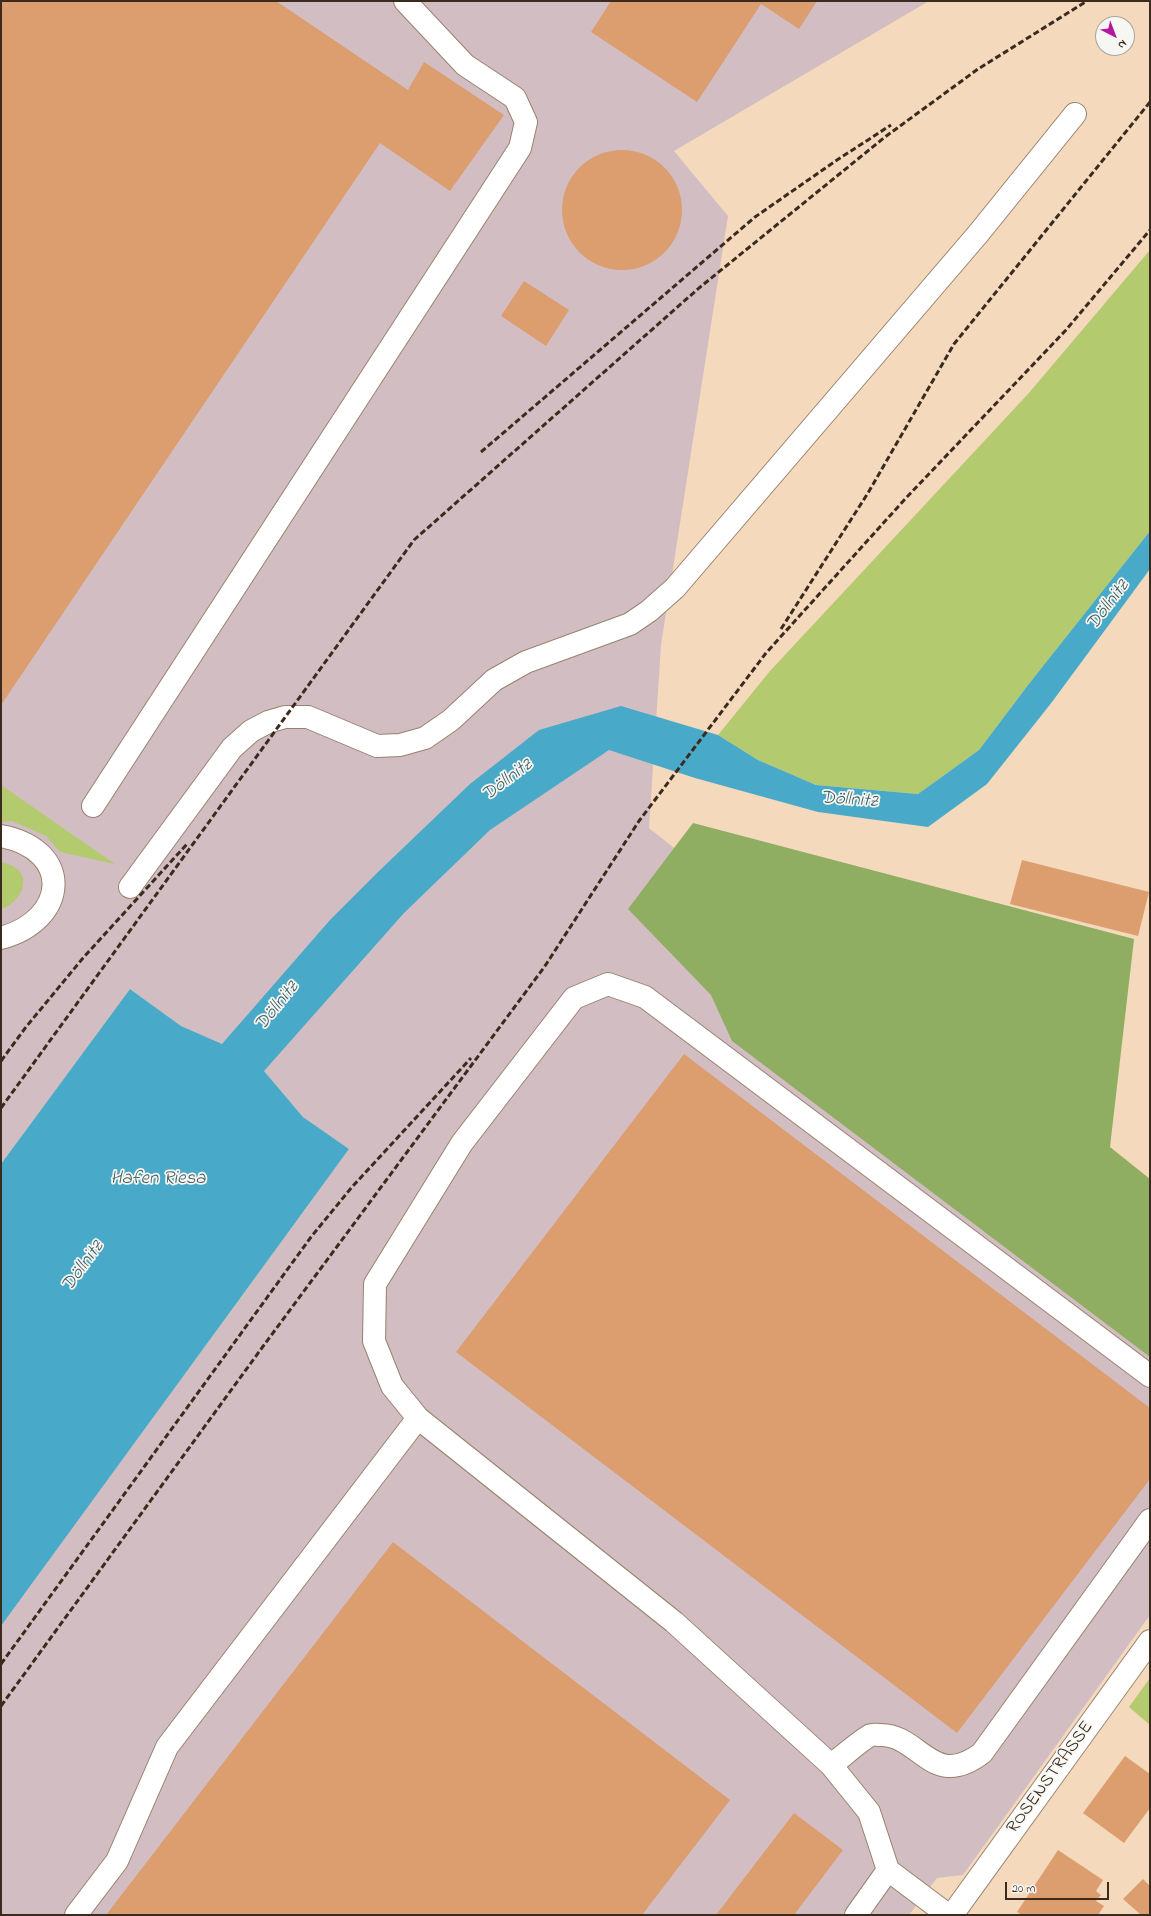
<!DOCTYPE html>
<meta charset="utf-8">
<style>
body{margin:0}
#map{position:relative;width:1151px;height:1916px;overflow:hidden;background:#f4d9bc;font-family:"Indie Flower",sans-serif}
canvas{display:block}
.frame{position:absolute;inset:0;border:2px solid #3b2a1e;pointer-events:none}
.north{position:absolute;left:1095px;top:16px;width:40px;height:40px;box-sizing:border-box;background:#f6f6f2;border:1px solid #aba49d;border-radius:50%;rotate:138deg;font-size:11px;font-weight:700;line-height:16px;text-align:center;color:#3b2a1e}
.north::after{content:'';display:block;margin:auto;width:14px;height:18px;background:#b5179e;clip-path:polygon(50% 0,100% 100%,50% 72%,0 100%)}
.scale{position:absolute;left:1005px;top:1882px;width:104px;height:18px;box-sizing:border-box;border:2px solid #3b2a1e;border-top:0;padding-left:5px;font-size:12px;line-height:14px;white-space:nowrap;color:#3b2a1e;-webkit-text-stroke:3px #f6f6f2;paint-order:stroke}
</style>
<div id="map">
<canvas width="1151" height="1916"></canvas>
<div class="frame"></div>
<div class="north">N</div>
<div class="scale">20 m</div>
</div>
<script>
const g = document.querySelector('canvas').getContext('2d');
g.lineJoin = 'round';
function fill(path, color) { g.fillStyle = color; g.fill(path, 'evenodd'); }
function stroke(path, color, width, dash) { g.strokeStyle = color; g.lineWidth = width; g.lineCap = dash ? 'butt' : 'round'; g.setLineDash(dash || []); g.stroke(path); }
function label(font, color, halo, rows, align = 'center') {
  g.font = font + ' "Indie Flower",sans-serif'; g.lineWidth = 3.5; g.setLineDash([]); g.textBaseline = 'middle'; g.strokeStyle = halo; g.fillStyle = color; for (const [text, x, y, turn = 0] of rows) {
    g.save(); g.translate(x, y); g.rotate((+turn || 0) * Math.PI / 180); g.textAlign = isNaN(turn) ? turn : align; if (halo) g.strokeText(text, 0, 0); g.fillText(text, 0, 0); g.restore();
  }
}
fill(new Path2D(`
 M 1,1 L 929,1 L 674,151 L 728,216 L 661,645 L 649,828 L 1150,1226 L 1150,1615 L 963,1875 L 937,1878 L 909,1915 L 1,1915 L 1,1626 L 349,1149 L 303,1117 L 264,1071 L 222,1045 L 181,1026 L 130,989 L 1,1164 Z`), '#d2bec2');
fill(new Path2D(`
 M 1150,250 L 1150,531 L 1028,685 L 979,750 L 918,794 L 816,785 L 758,760 L 718,735 L 770,671 L 1028,394 Z
 M 1,785 L 115,864 L 60,852 L 46,836 L 12,821 L 1,822 Z
 M 1,862 C 5,863 10,864 13,866 C 34,878 19,904 1,909 Z
 M 1150,1678 L 1150,1725 L 1129,1707 Z`), '#b4ca6e');
fill(new Path2D(`
 M 693,823 L 1134,939 L 1110,1147 L 1150,1179 L 1150,1357 L 732,1041 L 711,995 L 628,909 Z`), '#8fae61');
fill(new Path2D(`
 M 1150,531 L 1150,569 L 1052,702 L 987,784 L 928,827 L 818,812 L 695,778 L 609,750 L 490,830 L 404,913 L 264,1071 L 303,1117 L 349,1149 L 1,1626 L 1,1164 L 130,989 L 181,1026 L 222,1044 L 330,920 L 378,872 L 470,784 L 539,730 L 621,706 L 718,735 L 758,760 L 816,785 L 918,794 L 979,750 L 1028,685 Z`), '#48aac8');
fill(new Path2D(`
 M 1,1 L 276,1 L 408,90 L 424,62 L 504,115 L 450,191 L 380,143 L 1,705 Z
 M 611,1 L 817,1 L 799,29 L 761,4 L 697,102 L 591,32 Z
 M562 210a60 60 0 1 1 120 0a60 60 0 1 1-120 0Z
 M 524,281 L 569,310 L 546,346 L 501,316 Z
 M 1022,860 L 1149,892 L 1138,936 L 1010,904 Z
 M 684,1054 L 1150,1408 L 1150,1479 L 957,1733 L 456,1352 Z
 M 393,1542 L 730,1800 L 642,1915 L 106,1915 Z
 M 1125,1756 L 1150,1774 L 1150,1808 L 1124,1843 L 1083,1813 Z
 M 794,1813 L 843,1850 L 794,1915 L 716,1915 Z
 M 1058,1850 L 1103,1880 L 1096,1891 L 1101,1895 L 1096,1901 L 1104,1906 L 1098,1915 L 1022,1915 L 1017,1912 Z
 M 1143,1879 L 1150,1886 L 1150,1915 L 1141,1915 L 1123,1899 Z`), '#dc9d6f');
const minor = new Path2D(`
 M 93,806 L 520,148 L 526,122 L 515,98 L 465,65 L 405,1
 M 1,836 C 74,850 68,920 1,938
 M 130,887 L 232,748 L 251,731 L 268,722 L 285,717 L 308,717 L 377,746 L 400,745 L 425,738 L 451,720 L 494,680 L 526,662 L 630,624 L 649,611 L 675,588 L 978,234 L 1075,114
 M 831,1765 C 840,1759 863,1738 871,1735 C 873,1734 877,1735 880,1735 C 920,1734 932,1791 982,1753 L 1150,1520
 M 76,1915 L 117,1861 L 167,1747 L 418,1418
 M 856,1915 L 888,1870
 M 948,1915 L 888,1870 L 869,1812 L 831,1765 L 674,1622 L 418,1418 L 392,1386 L 374,1341 L 375,1284 L 462,1143 L 574,998 L 608,984 L 645,997 L 1150,1376
 M 952,1915 L 1150,1641`);
stroke(minor, '#98826d', 24);
stroke(minor, '#fff', 22);
stroke(new Path2D(`
 M 481,452 L 755,217 L 837,160 L 891,125
 M 781,629 L 868,493 L 954,344 L 1150,102
 M 1,1061 L 26,1027 L 83,958 L 187,844
 M 1,1108 L 414,540 L 699,288 L 885,137 L 978,69 L 1087,1
 M 1,1664 L 311,1237 L 352,1187 L 471,1058
 M 1,1706 L 264,1345 L 545,966 L 639,821 L 766,653 L 906,498 L 1066,330 L 1150,230`), '#3b2a1e', 3, [6, 3]);
label('18px', '#3b2a1e', '#f6f6f2', [
 ["ROSENSTRASSE",1051,1778,-54]
]);
label('italic 19px', '#405d62', '#f6f6f2', [
 ["Döllnitz",1109,606,-53],
 ["Döllnitz",508,781,-37],
 ["Döllnitz",849,801,4],
 ["Döllnitz",278,1007,-51],
 ["Hafen Riesa",158,1180],
 ["Döllnitz",84,1267,-54]
]);
</script>
